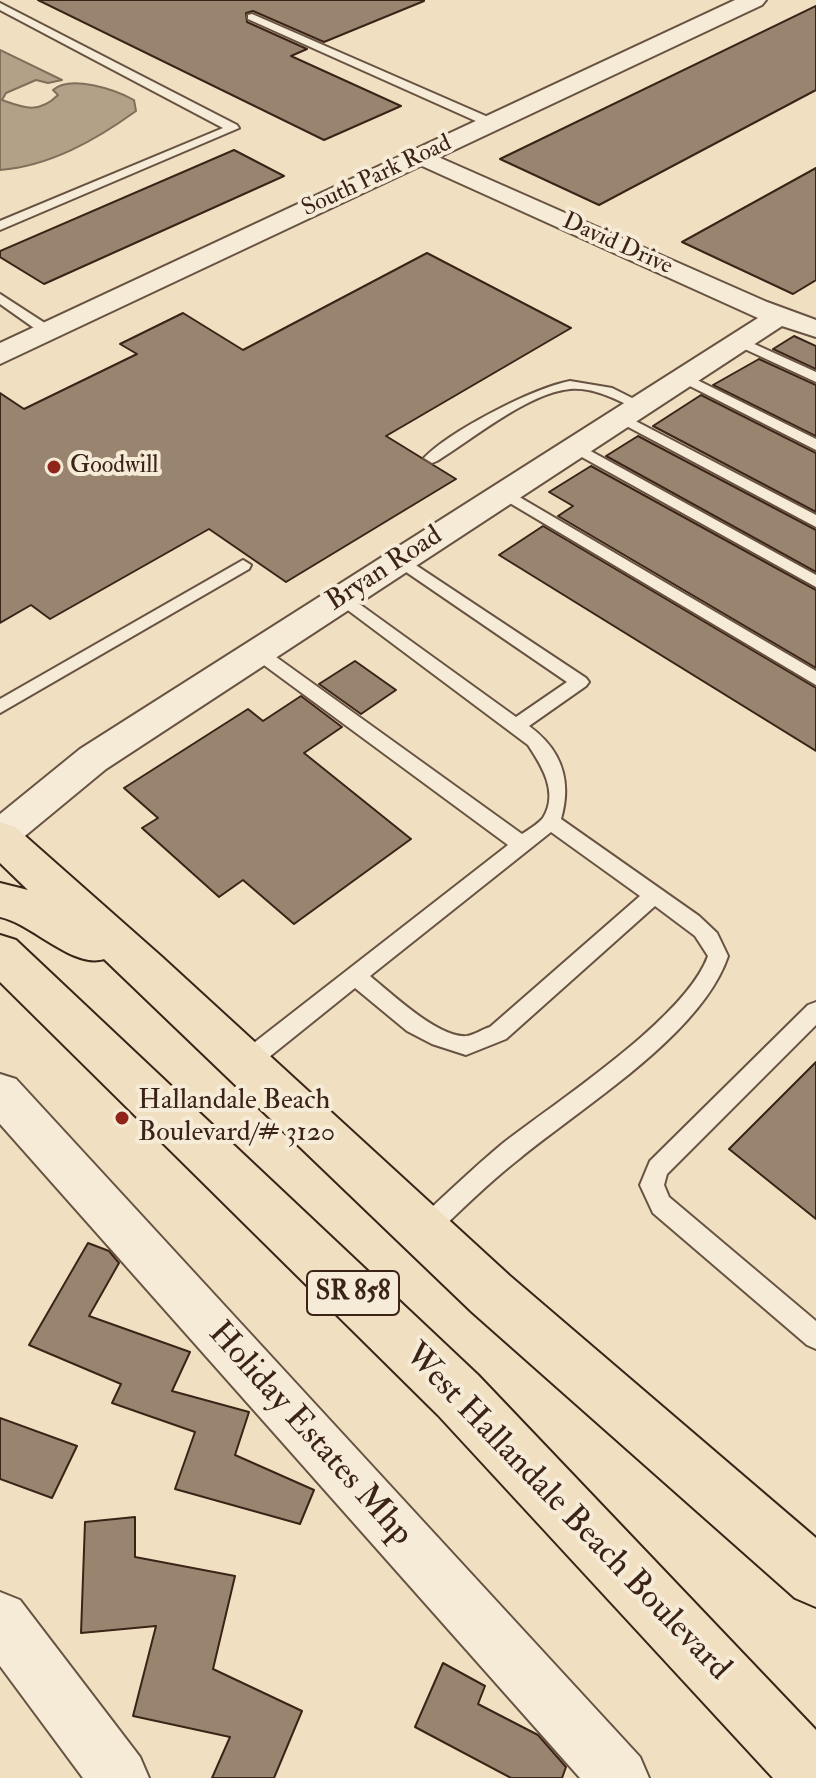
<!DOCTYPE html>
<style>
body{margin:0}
canvas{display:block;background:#f0e0c1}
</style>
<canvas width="816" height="1778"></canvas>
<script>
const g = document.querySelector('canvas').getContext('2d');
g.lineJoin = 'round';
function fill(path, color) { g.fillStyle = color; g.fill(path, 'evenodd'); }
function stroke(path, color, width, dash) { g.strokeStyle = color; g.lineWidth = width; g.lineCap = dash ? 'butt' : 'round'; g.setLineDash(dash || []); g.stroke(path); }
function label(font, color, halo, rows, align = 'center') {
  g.font = font + ' "IM FELL Double Pica",serif'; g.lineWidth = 8; g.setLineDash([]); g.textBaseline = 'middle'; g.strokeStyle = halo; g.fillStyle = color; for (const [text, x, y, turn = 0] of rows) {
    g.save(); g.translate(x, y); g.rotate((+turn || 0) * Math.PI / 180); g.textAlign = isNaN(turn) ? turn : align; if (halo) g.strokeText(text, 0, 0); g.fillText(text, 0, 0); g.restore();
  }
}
const water = new Path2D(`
 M 0,50 L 62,80 L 48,83 L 36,80 L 6,93 L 2,100 C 24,108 39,114 58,95 L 53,90 C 70,74 116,90 134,100 L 136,111 C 96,140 50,166 0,170 Z`);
fill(water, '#b2a087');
stroke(water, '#826e5a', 2);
const building = new Path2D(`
 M 38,0 L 424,0 L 424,1 L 324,42 L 253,11 L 246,13 L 247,22 L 307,49 L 291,56 L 401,106 L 324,140 Z
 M 816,6 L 816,90 L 599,205 L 500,159 Z
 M 234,150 L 284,176 L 44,284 L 0,257 L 0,251 Z
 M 816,168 L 816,280 L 793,294 L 682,242 Z
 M 427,253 L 571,328 L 386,436 L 456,479 L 286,582 L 209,529 L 50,619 L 31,605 L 0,623 L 0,393 L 24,409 L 137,354 L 120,344 L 183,313 L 243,350 Z
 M 794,336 L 816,346 L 816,369 L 773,349 Z
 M 759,359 L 816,385 L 816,436 L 713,385 Z
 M 701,395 L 816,453 L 816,512 L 653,426 Z
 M 638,436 L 816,530 L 816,572 L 606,456 Z
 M 591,466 L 816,590 L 816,668 L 558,516 L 573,506 L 549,492 Z
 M 543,526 L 816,688 L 816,751 L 499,555 Z
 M 355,661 L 396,690 L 361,714 L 319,684 Z
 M 301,696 L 342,727 L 304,753 L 411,839 L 294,924 L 243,880 L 219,897 L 142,828 L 158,818 L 124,788 L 248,709 L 263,721 Z
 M 816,1062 L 816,1219 L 729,1149 Z
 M 88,1243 L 109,1251 L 119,1263 L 89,1316 L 190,1352 L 172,1391 L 249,1412 L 235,1455 L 314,1490 L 300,1524 L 175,1489 L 195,1432 L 112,1403 L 121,1384 L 29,1345 Z
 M 0,1418 L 77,1446 L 52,1498 L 0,1479 Z
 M 135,1517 L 135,1557 L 235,1576 L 213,1669 L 302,1711 L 274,1778 L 212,1778 L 230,1737 L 133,1716 L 156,1626 L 81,1633 L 85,1522 Z
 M 443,1663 L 485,1686 L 478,1704 L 538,1735 L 566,1767 L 562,1778 L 511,1778 L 415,1727 Z`);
fill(building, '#99856f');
stroke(building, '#3b2317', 2);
const service = new Path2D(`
 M 0,3 L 237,125 L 239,128 L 0,230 L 0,221 L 223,128 L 0,10 Z
 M 252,14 L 495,120 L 497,123 L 487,126 L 248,19 L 248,15 Z
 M 0,294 L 54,329 L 54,335 L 44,335 L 0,304 Z
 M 741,338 L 816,372 L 816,382 L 736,345 L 736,339 Z
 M 685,374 L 816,439 L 816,450 L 680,381 L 680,375 Z
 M 570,381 L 612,388 L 648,406 L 641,410 L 636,409 C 616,399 593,387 570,389 C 528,393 473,439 437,461 L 432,463 L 424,458 C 450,431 533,388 570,381 Z
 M 622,414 L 816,515 L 816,527 L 617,421 L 615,418 Z
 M 576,443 L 816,575 L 816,587 L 571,451 L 568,448 Z
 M 504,488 L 816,671 L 816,685 L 498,496 L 496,493 Z
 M 399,554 L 586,678 L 589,682 L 586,686 L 529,726 C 562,750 572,781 561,819 L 699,916 L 717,933 L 728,956 C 702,1034 582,1107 519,1159 C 488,1183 460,1211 432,1238 L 424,1241 L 416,1238 L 412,1230 L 416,1222 C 444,1196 472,1169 502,1144 C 556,1102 686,1018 708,956 L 695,936 L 655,906 L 506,1039 L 466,1055 L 432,1044 L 407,1031 L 355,988 L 253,1070 L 245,1072 L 237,1070 L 234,1063 L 237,1056 L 508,845 L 253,657 L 250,653 L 253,649 L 265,649 L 522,834 C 528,830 538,824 543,818 C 559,793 542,766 528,745 L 333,599 L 335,595 L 347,595 L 516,717 L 567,682 L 393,563 L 391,559 ZM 551,832 L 640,896 L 490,1027 C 483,1029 474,1035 467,1036 C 439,1039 391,993 370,976 Z
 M 243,560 L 251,565 L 249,569 L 0,713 L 0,699 Z
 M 816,1002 L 816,1025 L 667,1174 L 664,1185 L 669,1197 L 816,1321 L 816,1349 L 807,1345 L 653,1213 L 640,1185 L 650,1161 L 808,1005 Z`);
const minor = new Path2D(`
 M 420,149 L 767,302 L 816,320 L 816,337 L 782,326 L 106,769 L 14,845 L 0,850 L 0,814 L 80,749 L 758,318 L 411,161 L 408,156 L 411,151 Z
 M 0,1074 L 16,1079 L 640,1757 L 649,1778 L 580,1778 L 0,1124 Z
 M 0,1592 L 20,1600 L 140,1757 L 149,1778 L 83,1778 L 0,1666 Z`);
const tertiary = new Path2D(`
 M 735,0 L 766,0 L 762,5 L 0,364 L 0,343 Z`);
const primary = new Path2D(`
 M 0,822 L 15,827 L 162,957 L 510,1276 L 816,1538 L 816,1607 L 795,1598 L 472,1312 L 104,959 C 73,969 31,923 0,917 L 0,883 L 28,890 L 0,863 Z
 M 0,935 L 16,940 L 478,1375 L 816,1730 L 816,1778 L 773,1778 L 438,1415 L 0,982 Z`);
stroke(service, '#685242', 4);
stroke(minor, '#685242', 4);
stroke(tertiary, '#685242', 4);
stroke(primary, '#3b2317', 4);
fill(service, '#f5ebd7');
fill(minor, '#f5ebd7');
fill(tertiary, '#f5ebd7');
fill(primary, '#f0e0c1');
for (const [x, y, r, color] of [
 [54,467,8,"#8f2418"],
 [122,1118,8,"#8f2418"]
]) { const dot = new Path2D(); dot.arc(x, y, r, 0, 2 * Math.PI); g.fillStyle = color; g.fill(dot); stroke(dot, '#f5ebd7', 3); }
label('24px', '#3b2317', '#f5ebd7', [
 ["South Park Road",377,177,-25],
 ["David Drive",617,245,24]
]);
label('24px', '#3b2317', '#f5ebd7', [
 ["Goodwill",70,467]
], 'left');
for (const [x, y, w] of [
 [353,1293,92]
]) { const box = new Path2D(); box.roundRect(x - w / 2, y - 22, w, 44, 6); g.fillStyle = '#f5ebd7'; g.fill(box); stroke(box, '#3b2317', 2); }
label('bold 26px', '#3b2317', null, [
 ["SR 858",353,1293]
]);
label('28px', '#3b2317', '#f5ebd7', [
 ["Bryan Road",385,570,-33]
]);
label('28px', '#3b2317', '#f5ebd7', [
 ["Hallandale Beach",138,1102],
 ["Boulevard/# 3120",138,1134]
], 'left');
label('34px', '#3b2317', '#f5ebd7', [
 ["Holiday Estates Mhp",309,1435,48],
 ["West Hallandale Beach Boulevard",566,1513,46]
]);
</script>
